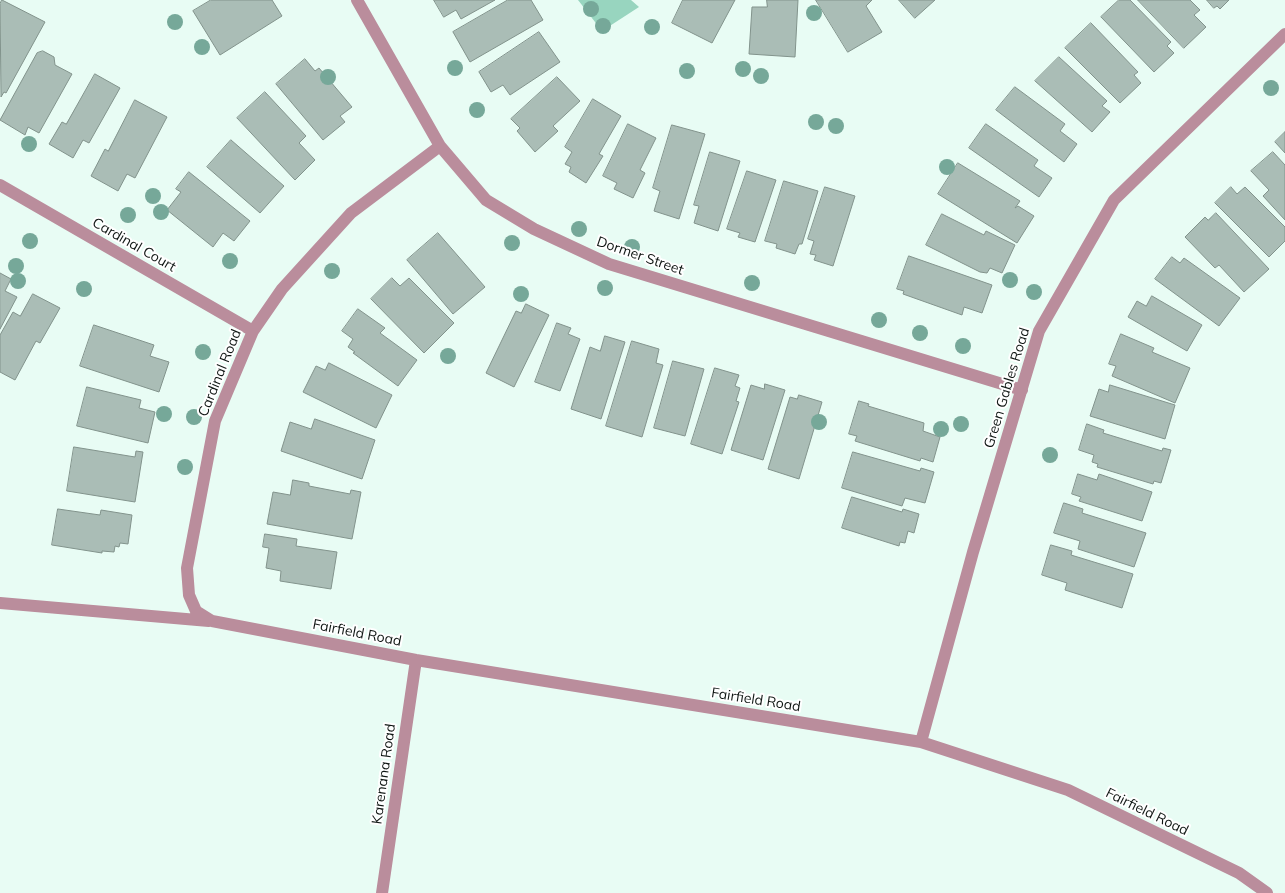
<!DOCTYPE html>
<style>
body{margin:0}
canvas{display:block;background:#e8fcf4}
</style>
<canvas width="1285" height="893"></canvas>
<script>
const g = document.querySelector('canvas').getContext('2d');
g.lineJoin = 'round';
function fill(path, color) { g.fillStyle = color; g.fill(path, 'evenodd'); }
function stroke(path, color, width, dash) { g.strokeStyle = color; g.lineWidth = width; g.lineCap = dash ? 'butt' : 'round'; g.setLineDash(dash || []); g.stroke(path); }
function label(font, color, halo, rows, align = 'center') {
  g.font = font + ' Mulish,sans-serif'; g.lineWidth = 4; g.setLineDash([]); g.textBaseline = 'middle'; g.strokeStyle = halo; g.fillStyle = color; for (const [text, x, y, turn = 0] of rows) {
    g.save(); g.translate(x, y); g.rotate((+turn || 0) * Math.PI / 180); g.textAlign = isNaN(turn) ? turn : align; if (halo) g.strokeText(text, 0, 0); g.fillText(text, 0, 0); g.restore();
  }
}
fill(new Path2D(`
 M 578,0 L 631,0 L 639,7 L 602,31 Z`), '#98d5bf');
const building = new Path2D(`
 M 2,0 L 45,22 L 6,93 L 4,92 L 1,97 L 0,4 Z
 M 211,0 L 272,0 L 282,16 L 220,55 L 193,11 Z
 M 434,0 L 495,0 L 461,19 L 456,10 L 444,17 Z
 M 508,0 L 531,0 L 543,20 L 470,62 L 453,32 Z
 M 683,0 L 735,0 L 712,43 L 672,23 Z
 M 767,0 L 798,0 L 795,57 L 749,54 L 752,7 L 767,7 Z
 M 816,0 L 872,0 L 866,6 L 882,32 L 848,52 Z
 M 899,0 L 935,0 L 915,18 Z
 M 1119,0 L 1130,0 L 1171,42 L 1167,46 L 1174,53 L 1154,72 L 1101,17 Z
 M 1138,0 L 1190,0 L 1200,10 L 1194,15 L 1206,27 L 1184,48 Z
 M 1207,0 L 1229,0 L 1220,9 L 1217,6 L 1214,8 Z
 M 1091,23 L 1138,72 L 1134,75 L 1141,83 L 1120,103 L 1065,48 Z
 M 539,32 L 560,62 L 510,95 L 503,85 L 491,92 L 479,72 Z
 M 43,51 L 54,57 L 55,65 L 72,74 L 39,133 L 28,127 L 25,135 L 0,120 L 37,53 Z
 M 1059,57 L 1107,101 L 1102,106 L 1110,112 L 1092,132 L 1035,81 Z
 M 305,59 L 315,71 L 319,68 L 352,107 L 340,116 L 345,122 L 323,140 L 276,84 Z
 M 95,74 L 120,88 L 89,143 L 83,140 L 73,158 L 49,144 L 62,122 L 66,124 Z
 M 557,77 L 580,101 L 553,126 L 558,131 L 535,152 L 517,131 L 520,128 L 511,119 Z
 M 1015,87 L 1065,124 L 1060,131 L 1077,144 L 1064,162 L 996,110 Z
 M 265,92 L 306,136 L 299,143 L 315,160 L 295,180 L 237,118 Z
 M 593,99 L 621,116 L 599,154 L 603,156 L 586,183 L 569,172 L 571,167 L 565,164 L 572,152 L 565,147 Z
 M 135,100 L 167,117 L 135,178 L 127,174 L 118,191 L 91,176 L 105,149 L 108,151 Z
 M 628,124 L 656,138 L 640,170 L 645,173 L 633,198 L 614,189 L 617,183 L 603,176 Z
 M 986,124 L 1038,160 L 1034,166 L 1052,178 L 1039,197 L 969,148 Z
 M 672,125 L 705,134 L 679,219 L 654,211 L 660,191 L 653,188 Z
 M 1285,132 L 1285,153 L 1275,142 Z
 M 231,140 L 284,186 L 260,213 L 207,167 Z
 M 710,152 L 740,161 L 718,231 L 694,223 L 699,206 L 694,205 Z
 M 1273,152 L 1285,165 L 1285,220 L 1263,196 L 1269,190 L 1251,171 Z
 M 958,163 L 1020,201 L 1015,208 L 1018,206 L 1034,216 L 1017,243 L 938,194 Z
 M 747,171 L 776,180 L 755,242 L 738,237 L 740,233 L 727,229 Z
 M 189,172 L 250,221 L 234,241 L 223,233 L 213,247 L 167,210 L 181,192 L 176,189 Z
 M 784,181 L 818,191 L 802,244 L 799,244 L 795,254 L 776,248 L 777,244 L 765,241 Z
 M 825,187 L 855,196 L 833,266 L 814,260 L 816,255 L 810,254 L 814,241 L 808,239 Z
 M 1231,187 L 1237,194 L 1245,187 L 1285,227 L 1285,241 L 1269,257 L 1215,203 Z
 M 1216,213 L 1269,269 L 1244,292 L 1219,265 L 1215,268 L 1185,237 L 1205,217 L 1208,220 Z
 M 942,214 L 984,235 L 986,231 L 1015,245 L 1002,273 L 990,268 L 987,273 L 980,272 L 926,245 Z
 M 438,233 L 485,287 L 453,314 L 407,260 Z
 M 909,256 L 992,285 L 982,313 L 964,307 L 962,315 L 903,294 L 904,291 L 897,289 Z
 M 1172,257 L 1180,263 L 1184,258 L 1240,298 L 1219,326 L 1155,279 Z
 M 0,273 L 11,279 L 5,291 L 17,297 L 0,329 Z
 M 392,278 L 400,286 L 409,278 L 454,323 L 424,353 L 371,299 Z
 M 33,294 L 60,308 L 40,343 L 36,341 L 15,380 L 0,372 L 0,335 L 13,312 L 20,316 Z
 M 1152,296 L 1202,325 L 1187,351 L 1128,317 L 1137,301 L 1146,306 Z
 M 526,304 L 549,315 L 514,387 L 486,373 L 516,311 L 521,313 Z
 M 358,309 L 385,328 L 380,333 L 417,360 L 398,386 L 353,353 L 355,352 L 348,347 L 353,339 L 342,331 Z
 M 557,323 L 571,328 L 568,334 L 580,339 L 560,391 L 535,382 Z
 M 94,325 L 154,345 L 150,356 L 169,362 L 159,392 L 80,366 Z
 M 1121,334 L 1154,348 L 1152,352 L 1190,368 L 1175,403 L 1112,376 L 1116,366 L 1109,364 Z
 M 605,336 L 625,342 L 601,419 L 571,409 L 590,347 L 600,351 Z
 M 632,341 L 659,349 L 656,363 L 663,365 L 642,437 L 606,426 Z
 M 673,361 L 704,369 L 685,436 L 654,428 Z
 M 329,363 L 392,395 L 376,428 L 303,392 L 316,366 L 325,370 Z
 M 715,368 L 739,375 L 735,386 L 740,388 L 736,401 L 739,402 L 722,454 L 691,444 Z
 M 765,384 L 785,390 L 763,460 L 731,450 L 751,385 L 764,389 Z
 M 1110,385 L 1175,405 L 1165,439 L 1090,416 L 1099,389 L 1108,392 Z
 M 87,387 L 141,400 L 139,408 L 155,412 L 148,443 L 77,426 Z
 M 799,395 L 822,402 L 799,479 L 768,469 L 790,397 L 797,399 Z
 M 859,401 L 869,404 L 868,406 L 924,423 L 923,431 L 940,437 L 933,462 L 921,458 L 920,461 L 855,441 L 857,436 L 849,434 Z
 M 315,419 L 375,440 L 362,479 L 281,451 L 290,422 L 311,429 Z
 M 1087,424 L 1104,430 L 1103,433 L 1162,451 L 1163,448 L 1171,450 L 1161,483 L 1154,481 L 1153,484 L 1097,467 L 1098,464 L 1092,462 L 1094,455 L 1079,450 Z
 M 74,447 L 135,457 L 136,451 L 143,452 L 135,502 L 67,491 Z
 M 853,452 L 920,471 L 921,468 L 934,472 L 925,503 L 905,498 L 902,506 L 842,488 Z
 M 1078,474 L 1097,480 L 1099,474 L 1152,492 L 1142,521 L 1079,501 L 1081,497 L 1072,494 Z
 M 293,480 L 309,483 L 309,486 L 350,494 L 351,490 L 361,492 L 352,539 L 267,524 L 273,492 L 290,495 Z
 M 852,497 L 902,512 L 903,509 L 919,514 L 914,533 L 908,531 L 905,543 L 900,542 L 899,546 L 842,528 Z
 M 1064,503 L 1083,509 L 1082,513 L 1146,533 L 1134,567 L 1078,549 L 1080,541 L 1054,533 Z
 M 58,509 L 100,515 L 101,510 L 132,515 L 128,544 L 120,543 L 119,547 L 115,546 L 114,552 L 102,551 L 102,553 L 52,545 Z
 M 265,534 L 297,539 L 296,546 L 337,552 L 331,589 L 280,581 L 281,571 L 266,568 L 269,548 L 263,547 Z
 M 1051,545 L 1072,551 L 1071,555 L 1133,574 L 1122,608 L 1065,590 L 1067,583 L 1042,575 Z`);
fill(building, '#aabdb6');
stroke(building, '#82938c', 1);
stroke(new Path2D(`
 M 357,0 L 440,146 L 486,200 L 534,229 L 609,264 L 1022,390
 M 440,146 L 351,213 L 282,289 L 253,331 L 215,421 L 187,568 L 189,595 L 196,611 L 212,621 L 416,660 L 921,742 L 1068,790 L 1239,873 L 1267,893
 M 0,185 L 253,331
 M 0,603 L 209,621
 M 921,742 L 973,552 L 1039,331 L 1114,200 L 1285,34
 M 382,893 L 416,660`), '#ba8d9c', 12);
g.fillStyle = '#76a899';
for (const [x, y] of [
 [591,9],
 [814,13],
 [175,22],
 [603,26],
 [652,27],
 [202,47],
 [455,68],
 [743,69],
 [687,71],
 [761,76],
 [328,77],
 [1271,88],
 [477,110],
 [816,122],
 [836,126],
 [29,144],
 [947,167],
 [153,196],
 [161,212],
 [128,215],
 [579,229],
 [30,241],
 [512,243],
 [632,247],
 [230,261],
 [16,266],
 [332,271],
 [1010,280],
 [18,281],
 [752,283],
 [605,288],
 [84,289],
 [1034,292],
 [521,294],
 [879,320],
 [920,333],
 [963,346],
 [203,352],
 [448,356],
 [164,414],
 [194,417],
 [819,422],
 [961,424],
 [941,429],
 [1050,455],
 [185,467]
]) { g.beginPath(); g.arc(x, y, 8, 0, 2 * Math.PI); g.fill(); }
label('14px', '#0f1613', '#fff', [
 ["Cardinal Court",134,245,30],
 ["Dormer Street",640,256,19],
 ["Cardinal Road",220,373,-68],
 ["Green Gables Road",1007,388,-73],
 ["Fairfield Road",357,633,11],
 ["Fairfield Road",756,700,9],
 ["Karenana Road",384,774,-82],
 ["Fairfield Road",1147,812,26]
]);
</script>
